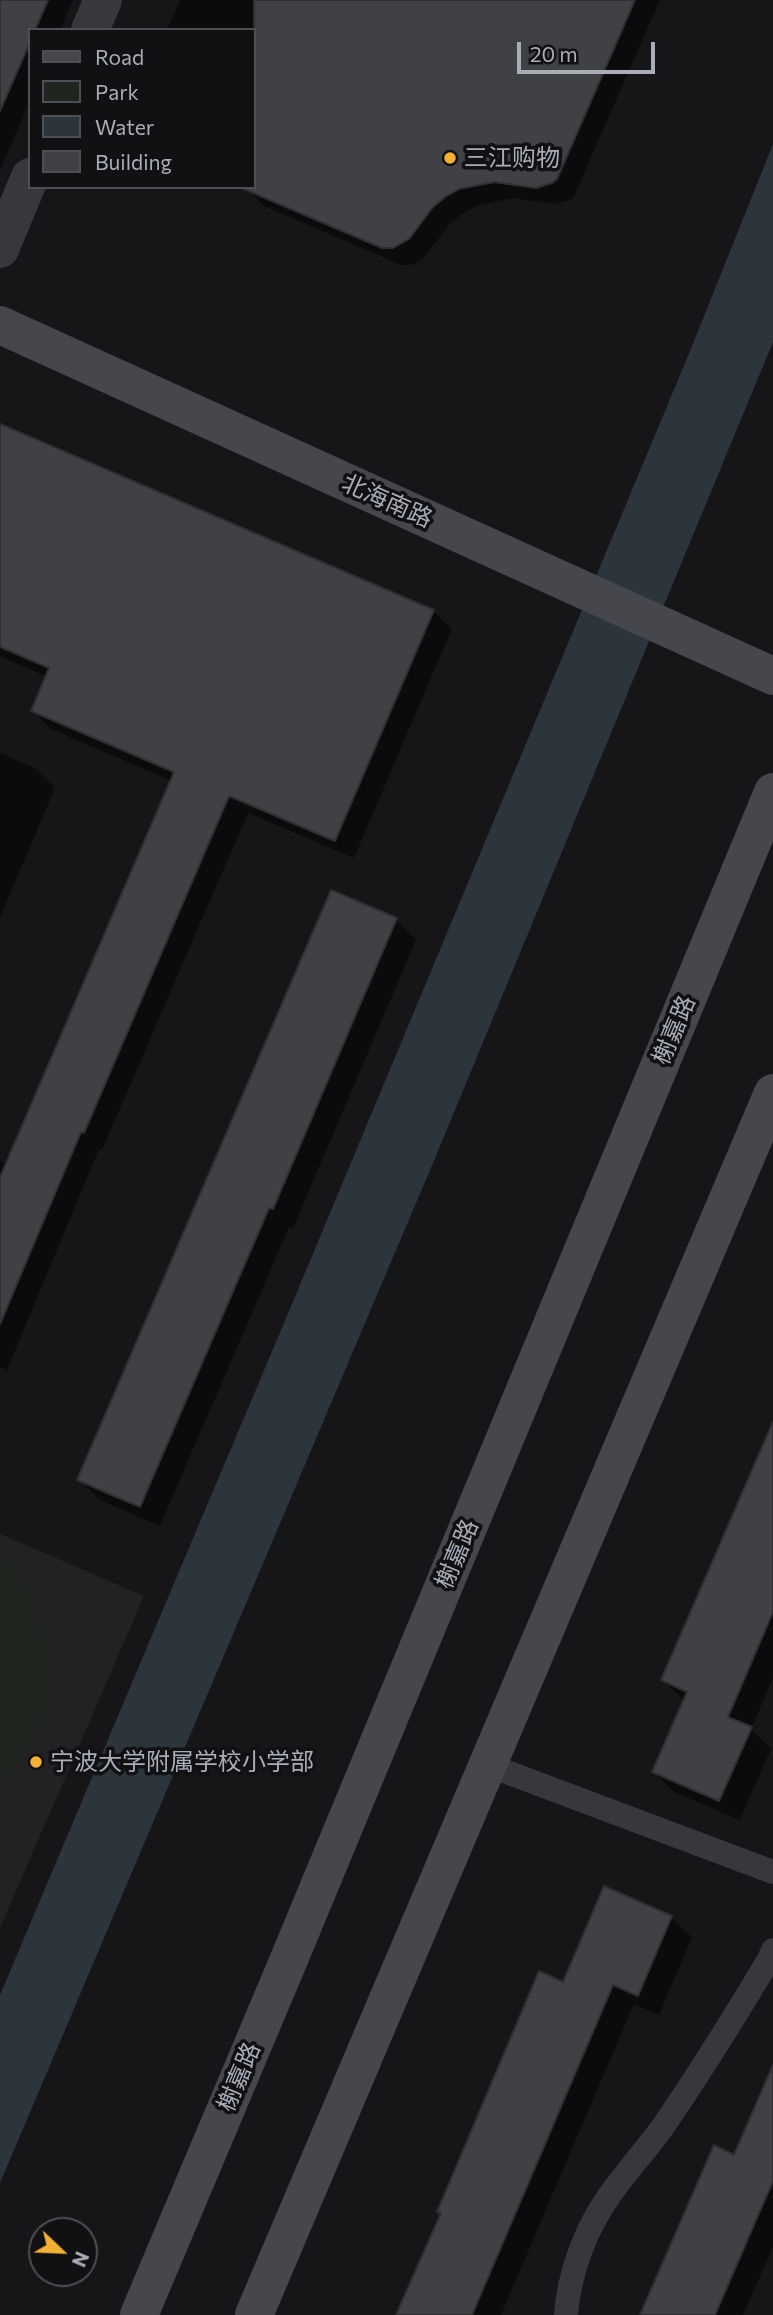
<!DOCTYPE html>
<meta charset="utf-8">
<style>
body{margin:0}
#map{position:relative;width:773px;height:2315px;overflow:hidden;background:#161618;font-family:Commissioner,sans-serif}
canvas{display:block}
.legend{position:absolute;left:28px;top:28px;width:228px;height:161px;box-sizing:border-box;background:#111113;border:2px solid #4d4f55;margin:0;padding:9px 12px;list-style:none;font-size:21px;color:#a8adb8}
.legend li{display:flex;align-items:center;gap:14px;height:35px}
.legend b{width:35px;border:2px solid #4d4f55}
.north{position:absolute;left:28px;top:2217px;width:70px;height:70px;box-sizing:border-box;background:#111113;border:2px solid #4d4f55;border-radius:50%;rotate:113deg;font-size:19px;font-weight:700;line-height:28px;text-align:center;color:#a8adb8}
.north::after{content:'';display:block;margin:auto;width:24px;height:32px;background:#f2b134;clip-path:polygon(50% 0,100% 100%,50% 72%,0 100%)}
.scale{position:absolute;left:517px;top:42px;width:138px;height:32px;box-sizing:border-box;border:4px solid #a8adb8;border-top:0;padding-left:9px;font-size:21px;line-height:24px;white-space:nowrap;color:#a8adb8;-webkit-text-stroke:5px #111113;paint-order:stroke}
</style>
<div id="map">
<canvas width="773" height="2315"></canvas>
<ul class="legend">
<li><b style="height:9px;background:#45474d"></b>Road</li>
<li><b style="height:19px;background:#1e261f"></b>Park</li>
<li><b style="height:19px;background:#2c353c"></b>Water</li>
<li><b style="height:19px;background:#404145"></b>Building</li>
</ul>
<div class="north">N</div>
<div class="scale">20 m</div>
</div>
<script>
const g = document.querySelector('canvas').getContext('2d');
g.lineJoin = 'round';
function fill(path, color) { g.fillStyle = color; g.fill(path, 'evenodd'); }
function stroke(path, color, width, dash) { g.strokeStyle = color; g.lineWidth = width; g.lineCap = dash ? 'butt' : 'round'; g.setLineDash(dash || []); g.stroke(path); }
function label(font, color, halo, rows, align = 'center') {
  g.font = font + ' Commissioner,"Noto Sans SC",sans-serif'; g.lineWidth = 7; g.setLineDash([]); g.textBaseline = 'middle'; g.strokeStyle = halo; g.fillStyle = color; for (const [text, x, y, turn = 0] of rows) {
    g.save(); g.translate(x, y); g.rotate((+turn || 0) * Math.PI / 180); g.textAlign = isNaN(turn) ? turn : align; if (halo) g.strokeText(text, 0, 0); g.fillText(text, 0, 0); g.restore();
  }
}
fill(new Path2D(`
 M 0,1534 L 144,1596 L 0,1928 Z`), '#222225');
fill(new Path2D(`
 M 0,1557 C 34,1585 57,1663 45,1705 C 36,1736 21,1759 0,1784 Z`), '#1e261f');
fill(new Path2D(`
 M 773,144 L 773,342 L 433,1163 L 0,2183 L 0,1995 L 279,1335 L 688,356 Z`), '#2c353c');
fill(new Path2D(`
 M 0,0 L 73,0 L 60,30 L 30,30 L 30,101 L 0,171 Z
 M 180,0 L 660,0 L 574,196 L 570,200 L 554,204 L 512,198 L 477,206 L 462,214 L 450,224 L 421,261 L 411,265 L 401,265 L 264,206 L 246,188 L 254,187 L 254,30 L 167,30 Z
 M 0,425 L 433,611 L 452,629 L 354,858 L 248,813 L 102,1150 L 99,1149 L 7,1370 L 0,1367 L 0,1161 L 7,1164 L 172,781 L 51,729 L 33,711 L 47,677 L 0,656 Z
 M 0,753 L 35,768 L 55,788 L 0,917 Z
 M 396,920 L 416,940 L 293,1228 L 289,1227 L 160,1526 L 100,1500 L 80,1480 Z
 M 773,1427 L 773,1678 L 751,1729 L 771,1749 L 740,1820 L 674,1792 L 654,1772 L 685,1701 L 663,1680 Z
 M 671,1917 L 692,1937 L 659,2015 L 634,2004 L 501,2315 L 398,2315 L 564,1984 Z
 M 773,2070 L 773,2247 L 743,2315 L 642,2315 L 735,2157 Z`), '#0007');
const building = new Path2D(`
 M 0,0 L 48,0 L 35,30 L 30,30 L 30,42 L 0,111 Z
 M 254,0 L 635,0 L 557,179 L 552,183 L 536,188 L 494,182 L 459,189 L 445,197 L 433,207 L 409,239 L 393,248 L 382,248 L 244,189 L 254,187 Z
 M 0,424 L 434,610 L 335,841 L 229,796 L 84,1133 L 81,1132 L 0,1324 L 0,1177 L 174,772 L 31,711 L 49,668 L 0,647 Z
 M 331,890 L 397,918 L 273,1209 L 269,1208 L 140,1507 L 77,1480 Z
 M 773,1422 L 773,1612 L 728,1717 L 752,1727 L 719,1801 L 652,1772 L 687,1692 L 661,1680 Z
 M 604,1886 L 672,1916 L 638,1996 L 613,1985 L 472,2315 L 396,2315 L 441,2213 L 437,2212 L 539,1971 L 563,1982 Z
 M 773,2065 L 773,2181 L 715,2315 L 640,2315 L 714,2145 L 734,2155 Z`);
fill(building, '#404145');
stroke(building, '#303034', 2);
stroke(new Path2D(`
 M 488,1765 L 773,1872
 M 566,2315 C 569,2274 585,2230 609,2196 C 626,2172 645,2151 662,2128 C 699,2074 734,2018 768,1961 L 773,1950`), '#37383d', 24);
stroke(new Path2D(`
 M 90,30 L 103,0
 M 0,249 L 30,177`), '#37383d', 38);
stroke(new Path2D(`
 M 0,325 L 773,676
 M 139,2315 L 287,1964 L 773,792
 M 254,2315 L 773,1093`), '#45474d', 38);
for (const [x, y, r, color] of [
 [450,158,7,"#f2b134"],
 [36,1762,7,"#f2b134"]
]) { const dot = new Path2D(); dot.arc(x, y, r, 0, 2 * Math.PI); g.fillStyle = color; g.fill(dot); stroke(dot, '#111113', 2.5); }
label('24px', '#a8adb8', '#111113', [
 ["三江购物",464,158],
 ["宁波大学附属学校小学部",50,1762]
], 'left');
label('24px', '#a8adb8', '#111113', [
 ["北海南路",387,501,24],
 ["榭嘉路",674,1030,-67],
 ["榭嘉路",457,1554,-67],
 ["榭嘉路",239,2077,-67]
]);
</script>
